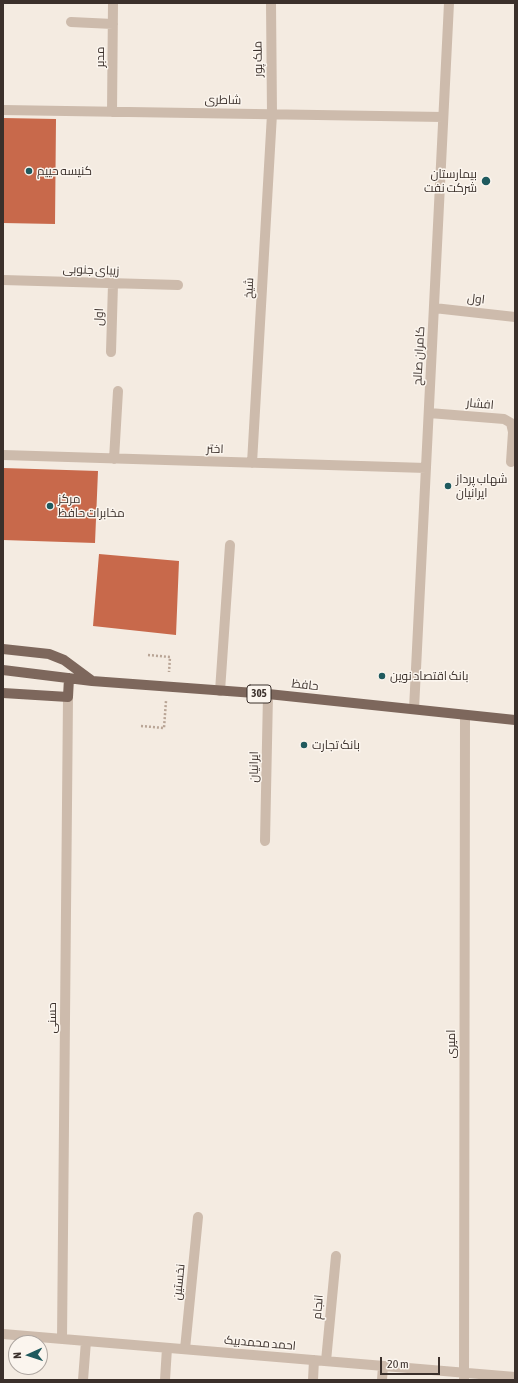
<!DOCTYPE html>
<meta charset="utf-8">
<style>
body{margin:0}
#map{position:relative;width:518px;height:1383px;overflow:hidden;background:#f4ebe1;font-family:"Asap Condensed",sans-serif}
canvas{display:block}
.frame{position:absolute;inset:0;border:4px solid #3b302b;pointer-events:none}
.north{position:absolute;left:8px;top:1335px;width:40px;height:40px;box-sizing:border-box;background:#fbf5ee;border:1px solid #aea6a0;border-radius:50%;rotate:267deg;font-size:11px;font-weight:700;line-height:16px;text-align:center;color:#3b302b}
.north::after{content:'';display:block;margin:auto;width:14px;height:18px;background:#1f5a5e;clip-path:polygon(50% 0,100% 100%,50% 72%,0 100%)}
.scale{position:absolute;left:380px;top:1357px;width:60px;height:18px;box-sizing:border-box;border:2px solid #3b302b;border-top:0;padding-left:5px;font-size:12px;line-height:14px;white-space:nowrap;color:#3b302b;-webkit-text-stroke:3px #fbf5ee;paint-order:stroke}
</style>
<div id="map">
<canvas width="518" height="1383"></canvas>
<div class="frame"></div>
<div class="north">N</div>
<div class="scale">20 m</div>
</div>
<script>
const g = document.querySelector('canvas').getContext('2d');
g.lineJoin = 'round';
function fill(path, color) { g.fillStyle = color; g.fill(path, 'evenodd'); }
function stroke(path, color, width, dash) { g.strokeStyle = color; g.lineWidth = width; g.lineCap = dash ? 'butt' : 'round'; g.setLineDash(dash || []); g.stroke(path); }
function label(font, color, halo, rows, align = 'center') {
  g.font = font + ' "Asap Condensed",Cairo,sans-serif'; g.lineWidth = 3; g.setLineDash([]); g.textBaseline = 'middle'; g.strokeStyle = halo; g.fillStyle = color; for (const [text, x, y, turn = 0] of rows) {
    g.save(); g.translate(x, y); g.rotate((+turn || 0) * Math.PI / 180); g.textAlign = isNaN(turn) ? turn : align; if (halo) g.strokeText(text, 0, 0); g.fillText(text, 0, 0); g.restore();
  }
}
fill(new Path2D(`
 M 3,118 L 56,119 L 55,224 L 3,223 Z
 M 3,468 L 98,471 L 95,543 L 3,540 Z
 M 99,554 L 179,561 L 176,635 L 93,626 Z`), '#c8694b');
stroke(new Path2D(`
 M 148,655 L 170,657 L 169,672
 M 141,726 L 164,728 L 166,701`), '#b9a596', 2.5, [2, 2]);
stroke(new Path2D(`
 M 71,22 L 113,24
 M 3,110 L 443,117
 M 112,112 L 113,3
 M 3,280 L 178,285
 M 434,308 L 515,317
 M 111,352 L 113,284
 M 429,413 L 504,419 L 511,423 L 513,432 L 511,462
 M 3,455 L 426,468
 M 114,459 L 118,391
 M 252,463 L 272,114 L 271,3
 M 220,691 L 230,545
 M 414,709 L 449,3
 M 265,841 L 268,694
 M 3,1334 L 515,1377
 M 62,1339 L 68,697
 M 185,1349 L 198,1217
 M 326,1361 L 336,1256
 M 83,1380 L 86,1341
 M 165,1380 L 167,1348
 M 313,1380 L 314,1360
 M 382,1380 L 383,1366
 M 464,1380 L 465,715`), '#cdbbac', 10);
stroke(new Path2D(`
 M 3,649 L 49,654 L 64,660 L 91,680
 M 3,670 L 92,681 L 268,694 L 515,720
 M 3,693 L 68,697 L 69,678`), '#7d675c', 10);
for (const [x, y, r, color] of [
 [29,171,4,"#1f5a5e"],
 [486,181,5,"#1f5a5e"],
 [448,486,4,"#1f5a5e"],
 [50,506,4,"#1f5a5e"],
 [382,676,4,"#1f5a5e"],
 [304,745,4,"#1f5a5e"]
]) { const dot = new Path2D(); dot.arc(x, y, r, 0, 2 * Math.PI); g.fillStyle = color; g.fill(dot); stroke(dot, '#fbf5ee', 1.5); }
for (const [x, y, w] of [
 [259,694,24]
]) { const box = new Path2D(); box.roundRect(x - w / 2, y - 9, w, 18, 3); g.fillStyle = '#fbf5ee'; g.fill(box); stroke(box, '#3b302b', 1); }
label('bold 11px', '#3b302b', null, [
 ["305",259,694]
]);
label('12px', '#3b302b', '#fbf5ee', [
 ["مدبر",100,57,-90],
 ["ملک پور",258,59,-91],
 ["شاطری",223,100,1],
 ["زیبای جنوبی",91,270,2],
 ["شیخ",249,288,-87],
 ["اول",476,299,6],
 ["اول",99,317,-88],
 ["کامران صالح",419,356,-87],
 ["افشار",480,404,5],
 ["اختر",215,449,2],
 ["حافظ",305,685,6],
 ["ایرانیان",254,767,-89],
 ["حسنی",52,1018,-90],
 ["امیری",451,1044,-90],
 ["نخستین",179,1282,-84],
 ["انجام",318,1307,-85],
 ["احمد محمدبیک",260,1343,5]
]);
label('12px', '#3b302b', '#fbf5ee', [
 ["کنیسه حییم",37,171],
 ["بیمارستان",477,174,"right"],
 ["شرکت نفت",477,188,"right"],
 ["شهاب پرداز",456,479],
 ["ایرانیان",456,493],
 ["مرکز",58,499],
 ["مخابرات حافظ",58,513],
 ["بانک اقتصاد نوین",390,676],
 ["بانک تجارت",312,745]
], 'left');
</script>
